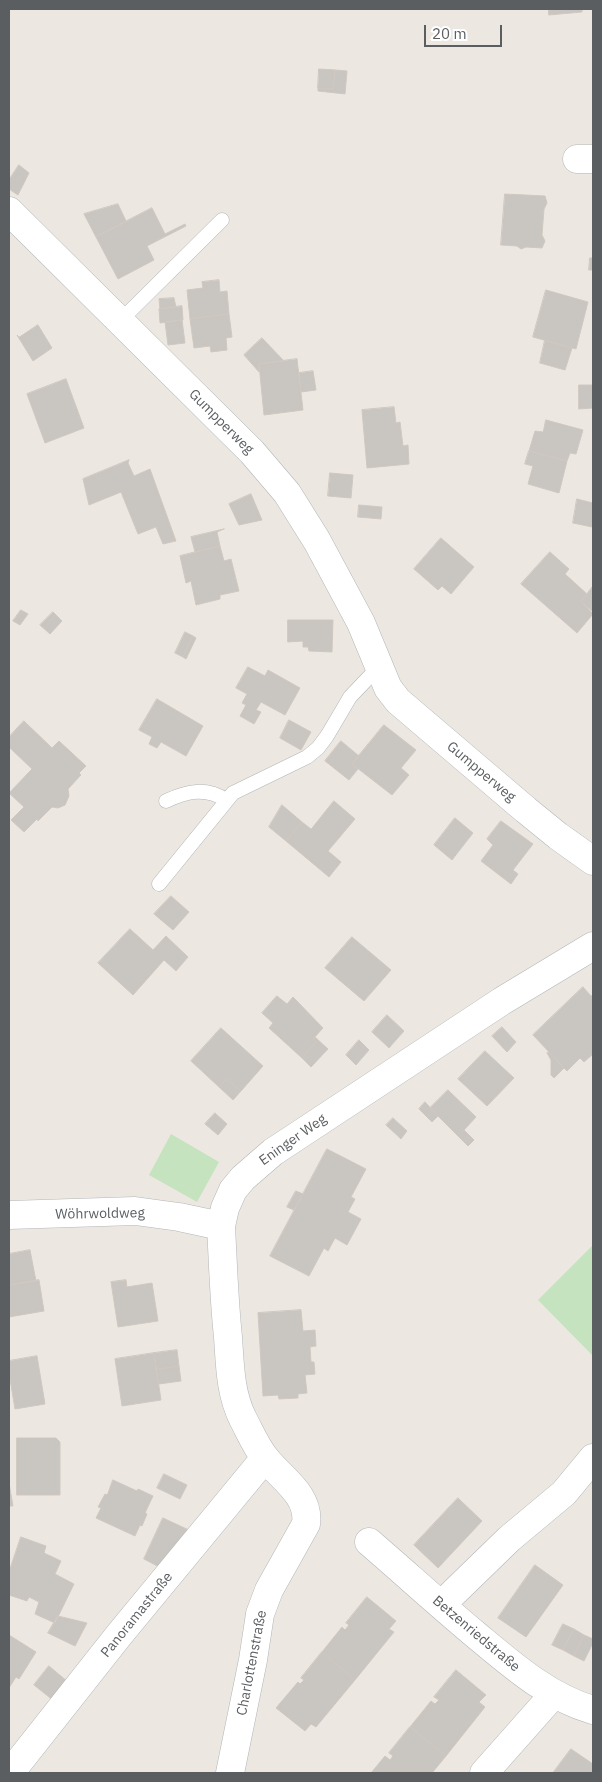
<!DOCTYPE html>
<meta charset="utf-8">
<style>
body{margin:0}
#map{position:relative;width:602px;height:1782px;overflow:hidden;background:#ece8e1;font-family:"IBM Plex Sans",sans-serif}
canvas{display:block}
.frame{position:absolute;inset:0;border:10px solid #5a5e61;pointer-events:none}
.scale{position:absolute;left:424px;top:25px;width:78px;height:22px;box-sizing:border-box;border:2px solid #5a5e61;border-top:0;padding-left:6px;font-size:15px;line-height:18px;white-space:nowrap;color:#5a5e61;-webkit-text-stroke:4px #fff;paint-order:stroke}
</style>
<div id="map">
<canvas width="602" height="1782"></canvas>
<div class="frame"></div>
<div class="scale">20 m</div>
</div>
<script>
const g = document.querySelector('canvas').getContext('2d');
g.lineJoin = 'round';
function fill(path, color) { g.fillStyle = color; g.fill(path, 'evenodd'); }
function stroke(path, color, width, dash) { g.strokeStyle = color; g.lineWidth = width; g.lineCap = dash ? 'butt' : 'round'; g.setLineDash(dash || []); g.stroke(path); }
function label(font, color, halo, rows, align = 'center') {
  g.font = font + ' "IBM Plex Sans",sans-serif'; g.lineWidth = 4.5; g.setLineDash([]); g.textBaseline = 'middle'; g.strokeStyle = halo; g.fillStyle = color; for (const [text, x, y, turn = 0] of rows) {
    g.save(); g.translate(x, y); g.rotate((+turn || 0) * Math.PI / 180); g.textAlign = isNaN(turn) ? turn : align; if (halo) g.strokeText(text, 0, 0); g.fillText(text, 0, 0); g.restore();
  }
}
fill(new Path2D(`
 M 171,1134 L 219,1162 L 197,1202 L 149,1175 Z
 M 593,1245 L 593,1356 L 538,1300 Z`), '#c5e3be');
const building = new Path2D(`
 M 549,9 L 586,9 L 582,10 L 582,12 L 549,15 Z
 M 319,69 L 335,70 L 333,89 L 318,88 Z
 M 335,70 L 347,71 L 345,94 L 318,91 L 318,88 L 333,89 Z
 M 19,165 L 29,173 L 18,195 L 9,189 L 9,180 Z
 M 505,194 L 545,196 L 547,203 L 544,209 L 542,235 L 545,241 L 542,248 L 526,247 L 521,249 L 517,246 L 501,245 Z
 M 118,204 L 126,221 L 96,237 L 84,214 Z
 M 152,208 L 165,234 L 185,224 L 186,226 L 147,246 L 154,260 L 118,279 L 96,237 Z
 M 590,258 L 593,258 L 593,270 L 589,270 Z
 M 219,280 L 220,292 L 227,291 L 229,314 L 190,319 L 187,290 L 203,288 L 202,282 Z
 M 546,290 L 588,302 L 576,349 L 533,337 Z
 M 174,298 L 176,307 L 160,309 L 159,299 Z
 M 182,306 L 183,320 L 160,323 L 159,309 Z
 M 229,314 L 232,337 L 226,338 L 227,350 L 211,352 L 210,346 L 194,348 L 190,319 Z
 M 182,320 L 185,343 L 168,345 L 165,322 Z
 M 38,325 L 52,348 L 33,361 L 17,335 L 19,337 Z
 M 262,338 L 284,361 L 259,364 L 259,372 L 244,355 Z
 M 545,340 L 572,348 L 565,370 L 540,363 Z
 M 297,359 L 303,410 L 264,415 L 259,364 Z
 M 313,371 L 316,390 L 301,392 L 299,373 Z
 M 66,379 L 84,428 L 45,443 L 27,394 Z
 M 579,385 L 593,385 L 593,408 L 579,409 Z
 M 394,407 L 396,423 L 400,422 L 403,446 L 408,445 L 409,464 L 367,468 L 362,410 Z
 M 546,420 L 583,430 L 576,454 L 570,453 L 567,461 L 529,451 L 535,431 L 543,432 Z
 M 529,451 L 567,461 L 559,493 L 528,484 L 533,466 L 525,464 Z
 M 129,460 L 128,463 L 134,476 L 150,469 L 176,541 L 163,544 L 156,527 L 138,534 L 121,492 L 89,505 L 83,479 Z
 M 330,473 L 353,475 L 351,498 L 328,496 Z
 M 251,494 L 262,520 L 239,525 L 229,504 Z
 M 577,499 L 593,503 L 592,527 L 573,523 Z
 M 359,505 L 382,507 L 381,519 L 358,517 Z
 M 224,529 L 217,532 L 220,546 L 195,552 L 191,537 Z
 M 441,538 L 474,567 L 451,594 L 442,586 L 438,590 L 414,569 Z
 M 220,546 L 224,561 L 231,559 L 239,591 L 220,595 L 220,599 L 196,605 L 191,581 L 186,583 L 180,556 Z
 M 550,552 L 569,569 L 565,574 L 587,594 L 581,602 L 593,614 L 577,633 L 521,584 Z
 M 593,586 L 593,612 L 581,602 Z
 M 21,610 L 28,614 L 20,625 L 13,621 Z
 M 53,612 L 62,621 L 50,634 L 40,625 Z
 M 288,620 L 333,620 L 332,652 L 309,651 L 308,647 L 303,647 L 303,641 L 288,642 Z
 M 185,632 L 193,636 L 183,657 L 175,653 Z
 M 193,636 L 196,638 L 186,659 L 183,657 Z
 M 248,667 L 265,676 L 268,670 L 300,688 L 285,715 L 261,702 L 256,710 L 261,712 L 254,724 L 240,716 L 246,705 L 242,703 L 247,694 L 236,688 Z
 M 157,699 L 203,726 L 186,756 L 161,742 L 157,748 L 149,744 L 152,737 L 139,730 Z
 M 289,720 L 311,732 L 301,750 L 280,738 Z
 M 24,721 L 52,748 L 59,741 L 86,766 L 79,773 L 81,775 L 68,789 L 69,796 L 65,805 L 58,808 L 52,807 L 38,821 L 37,819 L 24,832 L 11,820 L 24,807 L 9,793 L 32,769 L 9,747 L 9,737 Z
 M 384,725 L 416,750 L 401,768 L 409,775 L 392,795 L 352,764 Z
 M 341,741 L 359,756 L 352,764 L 358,769 L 349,780 L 325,761 Z
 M 334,801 L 355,819 L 328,851 L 341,862 L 329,877 L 286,841 L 302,822 L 311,829 Z
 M 282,805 L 302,822 L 286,841 L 269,827 Z
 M 455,818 L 473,833 L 452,860 L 434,845 Z
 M 501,821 L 533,844 L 513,870 L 518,874 L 511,884 L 481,861 L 493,845 L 487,839 Z
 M 171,896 L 189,912 L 173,930 L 154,914 Z
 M 130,929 L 153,950 L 166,936 L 188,957 L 176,971 L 164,960 L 133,995 L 98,963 Z
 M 352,937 L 391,970 L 364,1001 L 325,968 Z
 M 583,987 L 591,996 L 593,995 L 593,1054 L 584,1062 L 580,1058 L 567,1071 L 533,1035 Z
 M 277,996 L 287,1004 L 293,997 L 323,1028 L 313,1039 L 316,1042 L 302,1058 L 269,1028 L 273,1023 L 262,1013 Z
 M 387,1015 L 404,1031 L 389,1048 L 372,1032 Z
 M 502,1027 L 516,1042 L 507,1052 L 492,1036 Z
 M 221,1028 L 263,1066 L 241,1091 L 227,1079 L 219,1087 L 191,1061 Z
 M 315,1037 L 328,1049 L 311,1067 L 302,1058 L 316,1042 L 313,1039 Z
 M 359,1040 L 369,1050 L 356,1065 L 346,1055 Z
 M 485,1051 L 514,1078 L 487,1106 L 458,1079 Z
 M 549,1052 L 564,1068 L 554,1078 L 551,1075 L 551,1060 L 547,1053 Z
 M 227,1079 L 241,1091 L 233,1100 L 219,1087 Z
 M 448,1090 L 476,1117 L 464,1130 L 474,1140 L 468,1146 L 430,1108 Z
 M 425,1102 L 438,1116 L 432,1122 L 419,1109 Z
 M 215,1113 L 227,1124 L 218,1135 L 205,1124 Z
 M 393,1118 L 407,1131 L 401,1139 L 386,1125 Z
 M 327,1149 L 366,1169 L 351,1197 L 355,1199 L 348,1212 L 361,1219 L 347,1245 L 335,1238 L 328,1251 L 324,1248 L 309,1276 L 270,1256 Z
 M 296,1191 L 303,1194 L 294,1210 L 287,1207 Z
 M 30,1250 L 36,1281 L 9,1285 L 9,1254 Z
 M 39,1280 L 44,1311 L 9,1317 L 9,1285 Z
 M 126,1280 L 127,1287 L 152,1283 L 158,1321 L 118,1327 L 111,1282 Z
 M 301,1310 L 303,1331 L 315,1330 L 316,1346 L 310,1347 L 311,1362 L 314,1362 L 315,1374 L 305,1375 L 307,1393 L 298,1394 L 298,1398 L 279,1399 L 278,1395 L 263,1396 L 258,1313 Z
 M 177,1350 L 179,1366 L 156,1370 L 154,1353 Z
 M 154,1353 L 161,1400 L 122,1406 L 115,1359 Z
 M 37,1356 L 45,1404 L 15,1409 L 9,1373 L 9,1361 Z
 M 179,1366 L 181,1381 L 159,1384 L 156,1370 Z
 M 17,1438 L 56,1438 L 60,1442 L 60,1495 L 17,1495 Z
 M 164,1474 L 187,1485 L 180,1499 L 157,1488 Z
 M 113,1480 L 137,1491 L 138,1489 L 153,1496 L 145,1513 L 147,1514 L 142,1526 L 140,1525 L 135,1536 L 96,1518 L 101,1508 L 98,1507 L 105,1494 L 107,1495 Z
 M 9,1483 L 13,1506 L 9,1506 Z
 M 458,1498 L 482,1521 L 438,1568 L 414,1545 Z
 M 163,1518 L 191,1531 L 163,1569 L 144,1559 Z
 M 21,1537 L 46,1546 L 44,1553 L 61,1561 L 55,1574 L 74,1584 L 55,1623 L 35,1614 L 39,1602 L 29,1597 L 27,1601 L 9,1595 L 9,1572 Z
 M 535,1565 L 563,1585 L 526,1637 L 498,1618 Z
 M 367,1597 L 396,1621 L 389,1629 L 394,1632 L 355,1680 L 322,1652 L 342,1627 L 345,1630 L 349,1625 L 346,1623 Z
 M 58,1616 L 87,1623 L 75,1646 L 48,1633 Z
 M 563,1624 L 574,1629 L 563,1650 L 552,1645 Z
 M 574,1629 L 584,1635 L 574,1656 L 563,1650 Z
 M 9,1635 L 36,1652 L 19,1679 L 16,1677 L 9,1688 Z
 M 584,1635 L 593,1639 L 593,1643 L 584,1661 L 574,1656 Z
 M 322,1652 L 355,1680 L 316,1727 L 311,1724 L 305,1731 L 276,1708 L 298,1682 L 300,1684 L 304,1680 L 301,1678 Z
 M 49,1666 L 68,1682 L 54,1701 L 34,1685 Z
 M 456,1670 L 486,1695 L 479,1702 L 485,1707 L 446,1756 L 410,1727 L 431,1701 L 435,1704 L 439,1700 L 434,1697 Z
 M 410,1727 L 446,1756 L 432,1773 L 371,1773 L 385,1756 L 390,1760 L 393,1756 L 389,1753 Z
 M 571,1749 L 593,1764 L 593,1773 L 553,1773 Z`);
fill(building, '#c9c5c0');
stroke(building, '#d0c8c0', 1);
const lane = new Path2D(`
 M 120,321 L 222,220
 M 166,801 C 187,791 206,787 226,800
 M 159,884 L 233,793 L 307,757 L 318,748 L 327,736 L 350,697 L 370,676 L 381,671`);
const street = new Path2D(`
 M 577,159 L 593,159
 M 9,211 L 252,452 L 287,493 L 317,541 L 361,623 L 388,688 L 398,701 L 526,810 L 558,836 L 593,861
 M 9,1215 L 135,1211 L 179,1217 L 221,1226
 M 369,1542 C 405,1573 440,1605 476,1635 C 512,1665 548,1697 593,1710
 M 441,1605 L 509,1539 L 564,1493 L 593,1458
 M 10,1773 L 119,1635 L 265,1458
 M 230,1773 L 253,1660 L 260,1614 L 269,1590 L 306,1524 C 310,1495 282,1479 266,1459 C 256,1447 250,1432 243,1419 C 230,1393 230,1365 228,1337 C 224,1300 223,1263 221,1226 L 225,1208 L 233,1190 L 243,1178 L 273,1152 L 502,1001 L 593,946
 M 484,1773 L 554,1694`);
stroke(lane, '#b2b5b8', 15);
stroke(street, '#b2b5b8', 29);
stroke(lane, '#fff', 14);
stroke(street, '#fff', 28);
label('14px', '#5a5e61', '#fff', [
 ["Gumpperweg",221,422,45],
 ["Gumpperweg",481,772,40],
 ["Eninger Weg",293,1140,-35],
 ["Wöhrwoldweg",100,1214,-1],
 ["Panoramastraße",137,1615,-51],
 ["Betzenriedstraße",476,1634,40],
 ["Charlottenstraße",252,1663,-79]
]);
</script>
